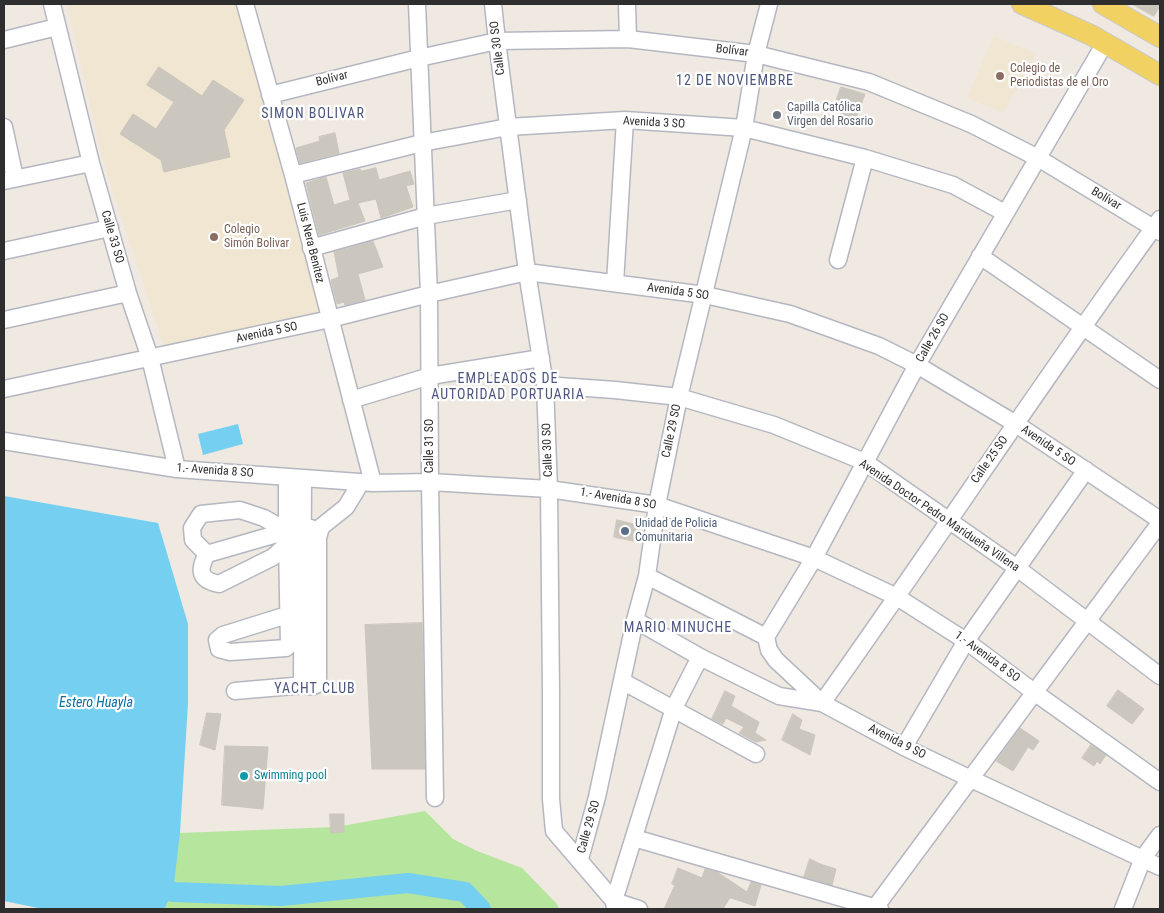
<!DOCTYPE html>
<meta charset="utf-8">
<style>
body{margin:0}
#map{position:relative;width:1164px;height:913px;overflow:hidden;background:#efe9e1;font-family:"Roboto Condensed",sans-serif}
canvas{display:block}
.frame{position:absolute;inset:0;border:5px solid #2e2e2e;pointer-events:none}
</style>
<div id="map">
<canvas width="1164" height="913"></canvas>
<div class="frame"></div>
</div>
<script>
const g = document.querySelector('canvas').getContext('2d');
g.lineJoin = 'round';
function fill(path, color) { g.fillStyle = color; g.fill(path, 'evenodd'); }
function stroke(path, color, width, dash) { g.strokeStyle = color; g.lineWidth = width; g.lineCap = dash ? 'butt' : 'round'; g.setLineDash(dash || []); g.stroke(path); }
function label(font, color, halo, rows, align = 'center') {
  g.font = font + ' "Roboto Condensed",sans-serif'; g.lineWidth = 4.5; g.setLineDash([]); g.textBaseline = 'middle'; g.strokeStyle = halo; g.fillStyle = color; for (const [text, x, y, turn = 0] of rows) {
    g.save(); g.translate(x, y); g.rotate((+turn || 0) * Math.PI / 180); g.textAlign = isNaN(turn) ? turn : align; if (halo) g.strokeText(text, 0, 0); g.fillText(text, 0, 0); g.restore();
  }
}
fill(new Path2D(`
 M 67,4 L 236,4 L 321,313 L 165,350 L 103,160 Z
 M 994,36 L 1036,54 L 1003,113 L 967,98 Z`), '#f0e6d1');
fill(new Path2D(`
 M 425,811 L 453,839 L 477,851 L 522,868 L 557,904 L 559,909 L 158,909 L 180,833 L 336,827 Z`), '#b6e59e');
fill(new Path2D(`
 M 238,424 L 243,444 L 203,455 L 198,434 Z
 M 4,496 L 158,523 L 188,624 L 188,703 L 180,833 L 173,892 L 164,909 L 43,909 L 4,901 Z`), '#75cff0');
stroke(new Path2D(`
 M 149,882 L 173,892 L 281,896 L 408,883 L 465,892 L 481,909`), '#75cff0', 20);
const building = new Path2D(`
 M 1132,4 L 1160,4 L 1160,6 L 1154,16 Z
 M 159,67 L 202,96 L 213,80 L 244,100 L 224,130 L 230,157 L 164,172 L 161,160 L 120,134 L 133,114 L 156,129 L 174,102 L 147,85 Z
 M 841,87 L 865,94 L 853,126 L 840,122 L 842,115 L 834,108 Z
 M 335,133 L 339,153 L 300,163 L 296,148 L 320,141 L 319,137 Z
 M 376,168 L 379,180 L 410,171 L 414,184 L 406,186 L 413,207 L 381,218 L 376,199 L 358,203 L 365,221 L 319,235 L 306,183 L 326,177 L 334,205 L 350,200 L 343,173 L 360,169 L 361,171 Z
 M 373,241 L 383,267 L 358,274 L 365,300 L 345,305 L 344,302 L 337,304 L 331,280 L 339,277 L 334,252 Z
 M 617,520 L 637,525 L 633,541 L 614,537 Z
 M 422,623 L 425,769 L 372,769 L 365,625 Z
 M 1118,690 L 1144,709 L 1132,724 L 1107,706 Z
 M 725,691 L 735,696 L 731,706 L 759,722 L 755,733 L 766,740 L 756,742 L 739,733 L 744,727 L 726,718 L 723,724 L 712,719 Z
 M 207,713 L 221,714 L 215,750 L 200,745 Z
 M 793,714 L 802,720 L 799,729 L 815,735 L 810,755 L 782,740 Z
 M 1020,728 L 1039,741 L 1033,750 L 1028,747 L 1013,771 L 996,761 Z
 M 1091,745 L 1106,755 L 1100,764 L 1097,761 L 1094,766 L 1082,758 Z
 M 225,746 L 268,747 L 263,809 L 222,805 Z
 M 330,814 L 344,814 L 344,832 L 331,833 Z
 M 810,859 L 820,864 L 836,869 L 832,885 L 804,877 Z
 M 678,868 L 702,878 L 705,869 L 717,872 L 747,892 L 751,882 L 761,885 L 755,906 L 731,898 L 729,899 L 723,909 L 664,909 L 675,885 L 672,884 Z`);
fill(building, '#cbc7bf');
stroke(building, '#cbc5ba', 1);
const minor = new Path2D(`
 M 52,4 L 91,163 L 128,293 L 150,358 L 177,469
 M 245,4 L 293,175 L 373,483
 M 417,4 L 429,294 L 430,482 L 435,798
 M 493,4 L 497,41 L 527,272 L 545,385 L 549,489 L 551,692 L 551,799 L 554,831 L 614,901 L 639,909
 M 627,4 L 628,39
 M 4,40 L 57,27
 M 270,95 L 419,58 L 497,41 L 628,39 L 756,54 L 869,82 L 971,124 L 1038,158 L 1160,232
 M 4,127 L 15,178
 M 293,175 L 422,143 L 508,127 L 625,120 L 744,128 L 865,158 L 953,185 L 1005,213
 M 4,181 L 91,163
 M 311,248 L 426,216 L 518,200
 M 4,251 L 110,228
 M 980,256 L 1160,380
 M 838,260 L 865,158
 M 615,283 L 625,120
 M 4,320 L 128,293
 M 545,385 L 615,390 L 679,397 L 774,425 L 865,462 L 1017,568 L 1160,676
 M 4,389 L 330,319 L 429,294 L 527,272 L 705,295 L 790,314 L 879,346 L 917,365 L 1016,424 L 1160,520
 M 351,400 L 430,376 L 541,358
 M 4,441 L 177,469 L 373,483 L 430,482 L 549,489 L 657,505 L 814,558 L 897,597 L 966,641 L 1034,692 L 1160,782
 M 287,477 L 287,544 L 273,557 L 219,584 C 199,580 198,570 207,554 L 287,531 L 311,528
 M 303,478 L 302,680 L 305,685 C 310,687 313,687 318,684 L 318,538 L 321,527 L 346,507 L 357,489 L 358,482
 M 287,544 L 289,645 L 286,648 L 230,652 L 219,649 L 217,640 L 223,635 L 287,615
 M 207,554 L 193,540 L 192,528 L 201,514 L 240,510 L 264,518 L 287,531
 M 647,576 L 766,637 L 769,650 L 776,660 L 822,703 C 936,543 1044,378 1160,219
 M 635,620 L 700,657 L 779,696 L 822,703 L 904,747 L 971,779 L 1160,867
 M 766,637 L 814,558 L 917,365 L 1105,43
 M 622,681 L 756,754
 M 235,691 L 305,685
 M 904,747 L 966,641 L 1086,470
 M 634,838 L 880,909
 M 580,859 L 597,797 L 635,620 L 647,576 L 657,505 L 679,397 L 744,128 L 756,54 L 769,4
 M 615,909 L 614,901 L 674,708 L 700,657
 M 874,909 L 1160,523
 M 1123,909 L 1143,858 L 1160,835`);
const major = new Path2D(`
 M 1022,4 L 1091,35 L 1160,75
 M 1103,4 L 1160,37`);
stroke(minor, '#b4b7c1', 19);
stroke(major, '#c9c9c9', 22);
stroke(minor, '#fff', 16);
stroke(major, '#f2d163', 20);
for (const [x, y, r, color] of [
 [1000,76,5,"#8d6e63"],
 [777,115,5,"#6b7280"],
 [214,237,5,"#8d6e63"],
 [625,531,5,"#5c6f8a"],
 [244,776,5,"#0f9aa8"]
]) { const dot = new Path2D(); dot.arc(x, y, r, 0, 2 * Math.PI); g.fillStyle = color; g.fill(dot); stroke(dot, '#fff', 2); }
label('12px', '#2e2e2e', '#fff', [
 ["Calle 30 SO",498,48,-97],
 ["Bolívar",732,51,7],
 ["Bolívar",332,79,-14],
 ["Avenida 3 SO",654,123,3],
 ["Bolívar",1106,199,31],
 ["Calle 33 SO",112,237,74],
 ["Luis Nera Benitez",310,243,76],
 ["Avenida 5 SO",678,292,8],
 ["Avenida 5 SO",267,333,-12],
 ["Calle 26 SO",933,338,-60],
 ["Calle 29 SO",672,431,-78],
 ["Calle 31 SO",430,446,-90],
 ["Avenida 5 SO",1048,446,34],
 ["Calle 30 SO",548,450,-92],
 ["Calle 25 SO",990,460,-55],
 ["1.- Avenida 8 SO",215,471,4],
 ["1.- Avenida 8 SO",618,499,10],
 ["Avenida Doctor Pedro Maridueña Villena",939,516,34],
 ["1.- Avenida 8 SO",987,657,36],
 ["Avenida 9 SO",897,742,27],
 ["Calle 29 SO",589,827,-74]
]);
label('12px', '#785e54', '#fff', [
 ["Colegio de",1010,69],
 ["Periodistas de el Oro",1010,83],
 ["Colegio",224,230],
 ["Simón Bolivar",224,244]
], 'left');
label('12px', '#5b616d', '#fff', [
 ["Capilla Católica",787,108],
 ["Virgen del Rosario",787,122]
], 'left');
label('12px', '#4e5e75', '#fff', [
 ["Unidad de Policia",635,524],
 ["Comunitaria",635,538]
], 'left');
label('12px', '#0d838f', '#fff', [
 ["Swimming pool",254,776]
], 'left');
g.letterSpacing = '1px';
label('14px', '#4d5680', '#fff', [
 ["12 DE NOVIEMBRE",735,81],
 ["SIMON BOLIVAR",313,114],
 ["EMPLEADOS DE",508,379],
 ["AUTORIDAD PORTUARIA",508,395],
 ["MARIO MINUCHE",678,628],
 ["YACHT CLUB",315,689]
]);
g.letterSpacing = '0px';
label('italic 14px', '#0d6fa3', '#fff', [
 ["Estero Huayla",96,703]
]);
</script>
